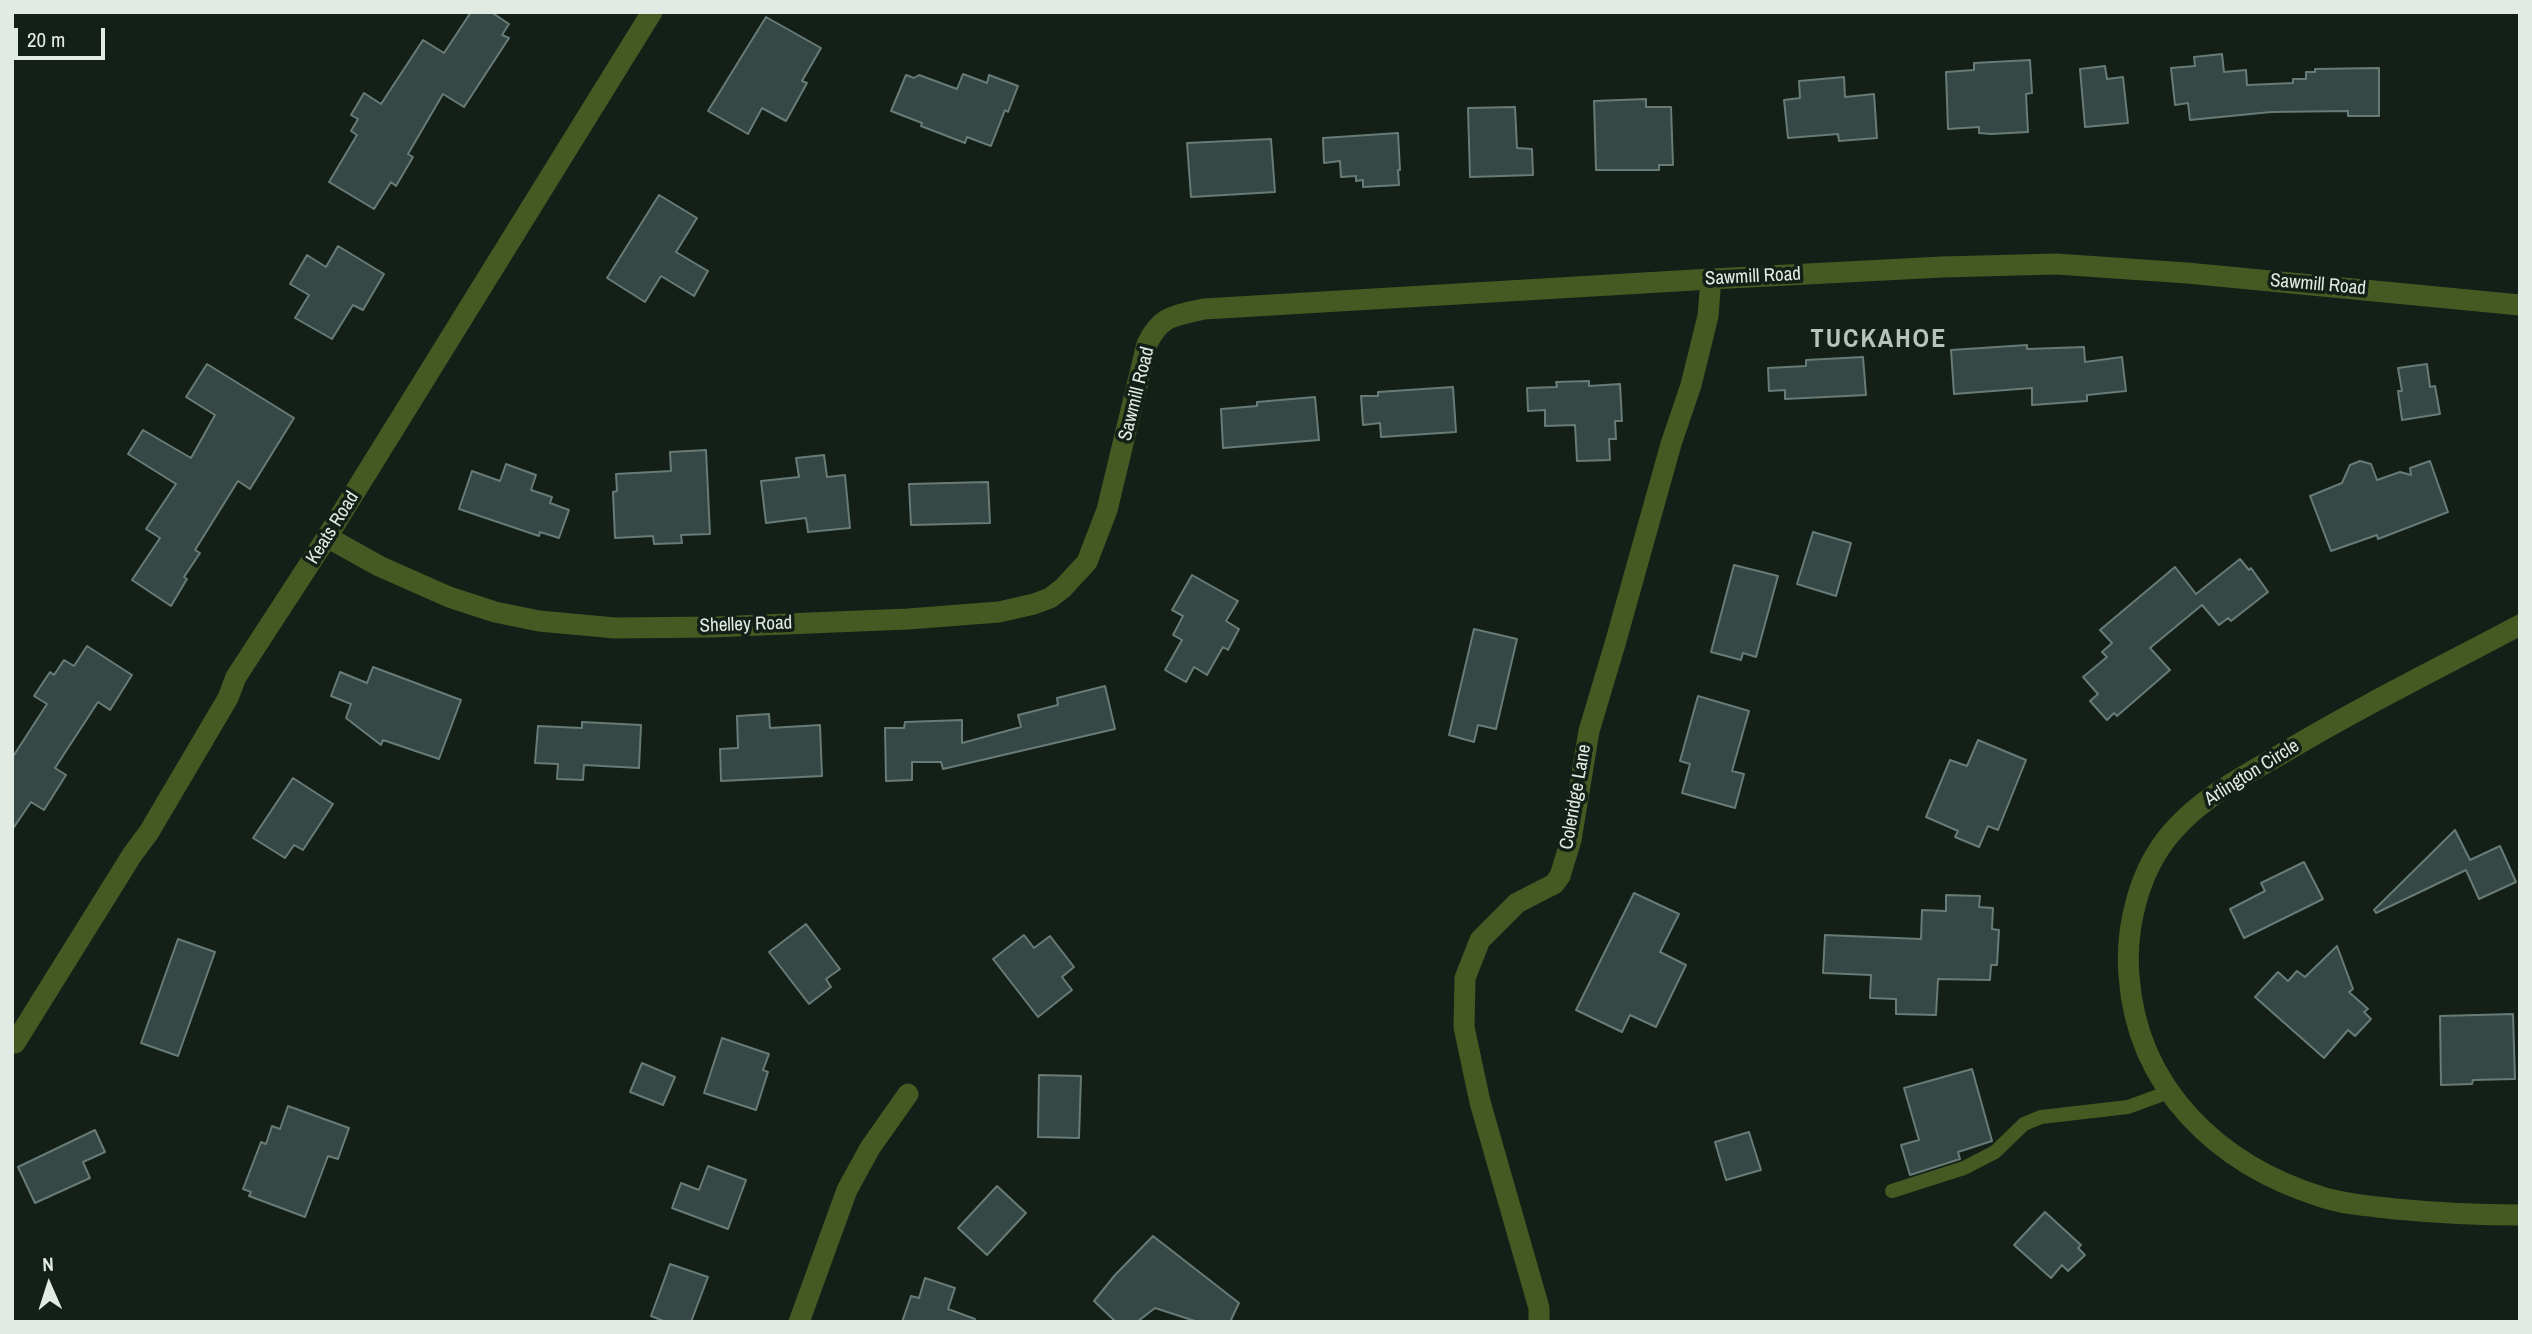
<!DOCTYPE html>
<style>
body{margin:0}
#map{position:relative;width:2532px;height:1334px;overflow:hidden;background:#131f17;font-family:"Archivo Narrow",sans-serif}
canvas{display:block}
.frame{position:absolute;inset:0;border:14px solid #e2eae4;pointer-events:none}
.north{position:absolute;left:14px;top:1250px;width:70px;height:70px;-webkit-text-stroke:5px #131f17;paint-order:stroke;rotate:357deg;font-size:19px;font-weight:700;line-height:28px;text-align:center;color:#e2eae4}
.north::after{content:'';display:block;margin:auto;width:24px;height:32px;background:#e2eae4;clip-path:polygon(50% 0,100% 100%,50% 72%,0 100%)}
.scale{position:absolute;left:14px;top:28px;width:91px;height:32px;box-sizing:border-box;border:4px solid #e2eae4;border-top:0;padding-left:9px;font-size:21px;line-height:24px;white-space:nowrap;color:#e2eae4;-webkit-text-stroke:5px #131f17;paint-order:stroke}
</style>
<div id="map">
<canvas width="2532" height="1334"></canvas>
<div class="frame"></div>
<div class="north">N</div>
<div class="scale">20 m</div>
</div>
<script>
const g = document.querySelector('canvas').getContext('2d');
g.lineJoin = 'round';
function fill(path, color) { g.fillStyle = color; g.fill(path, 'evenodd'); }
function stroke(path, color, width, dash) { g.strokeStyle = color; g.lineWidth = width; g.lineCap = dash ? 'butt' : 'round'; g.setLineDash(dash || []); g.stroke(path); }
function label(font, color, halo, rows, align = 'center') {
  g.font = font + ' "Archivo Narrow",sans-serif'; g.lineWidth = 7; g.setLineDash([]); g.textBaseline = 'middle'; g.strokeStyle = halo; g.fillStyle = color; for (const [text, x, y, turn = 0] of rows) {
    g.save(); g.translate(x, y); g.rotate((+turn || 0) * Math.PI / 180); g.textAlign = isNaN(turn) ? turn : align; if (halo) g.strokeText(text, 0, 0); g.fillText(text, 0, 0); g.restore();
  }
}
const building = new Path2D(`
 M 471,12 L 491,12 L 509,24 L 502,35 L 509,38 L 464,107 L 443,94 L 408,154 L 413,157 L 396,186 L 391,182 L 374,209 L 329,182 L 357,135 L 351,131 L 358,119 L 351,115 L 364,93 L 381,104 L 423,40 L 444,53 Z
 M 766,17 L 821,48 L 802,81 L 807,83 L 786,121 L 762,108 L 748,134 L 708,111 Z
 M 2222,54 L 2224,72 L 2246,70 L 2247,85 L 2293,83 L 2293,79 L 2306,79 L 2306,72 L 2315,72 L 2315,69 L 2379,68 L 2379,116 L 2348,116 L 2348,111 L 2271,112 L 2190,120 L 2188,103 L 2175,105 L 2171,68 L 2195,66 L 2194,57 Z
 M 2030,60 L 2032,93 L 2026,94 L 2028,132 L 1991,134 L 1979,133 L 1979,127 L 1948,129 L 1946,72 L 1974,70 L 1974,63 Z
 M 2105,66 L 2107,79 L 2123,77 L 2128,123 L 2085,127 L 2080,69 Z
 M 963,74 L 987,83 L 989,75 L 1018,86 L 1008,112 L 1005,110 L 991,146 L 967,137 L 965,143 L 921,126 L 922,123 L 891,111 L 906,75 L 914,78 L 919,75 L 957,89 Z
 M 1844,77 L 1845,97 L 1874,94 L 1877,138 L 1839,141 L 1838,134 L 1788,138 L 1784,100 L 1800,98 L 1799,81 Z
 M 1646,99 L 1646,107 L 1671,107 L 1673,165 L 1659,165 L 1659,170 L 1596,170 L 1594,101 Z
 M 1515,107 L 1517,148 L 1532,149 L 1533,175 L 1470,177 L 1468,108 Z
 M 1398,133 L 1400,170 L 1398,170 L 1399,185 L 1363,187 L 1363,180 L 1356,181 L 1356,176 L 1341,177 L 1340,161 L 1324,163 L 1323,138 Z
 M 1271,139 L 1275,192 L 1191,197 L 1187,143 Z
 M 659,195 L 697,218 L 676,252 L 708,271 L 694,296 L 661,276 L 645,302 L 607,278 Z
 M 338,246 L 384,274 L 363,310 L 353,305 L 332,339 L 295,318 L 309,295 L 290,284 L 307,255 L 326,267 Z
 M 2027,345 L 2027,349 L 2084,347 L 2085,362 L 2122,357 L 2126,391 L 2087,395 L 2087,401 L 2032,405 L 2032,388 L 1954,394 L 1951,350 Z
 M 1863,357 L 1866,395 L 1785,399 L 1785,390 L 1769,391 L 1768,368 L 1806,366 L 1806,360 Z
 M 207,364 L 294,418 L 250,489 L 238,481 L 195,550 L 200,553 L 184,577 L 187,579 L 171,606 L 132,580 L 160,538 L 146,529 L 176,484 L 128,454 L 143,430 L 191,458 L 215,415 L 186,397 Z
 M 2427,364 L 2430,387 L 2435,386 L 2440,414 L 2402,420 L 2398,391 L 2402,391 L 2398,368 Z
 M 1589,381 L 1589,386 L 1620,384 L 1622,421 L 1615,421 L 1616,439 L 1609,439 L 1610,460 L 1577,461 L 1575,425 L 1545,426 L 1545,410 L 1528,411 L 1527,388 L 1557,387 L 1556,382 Z
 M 1453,387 L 1456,432 L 1381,437 L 1380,423 L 1363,425 L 1361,396 L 1378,396 L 1378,392 Z
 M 1315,397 L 1319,440 L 1223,448 L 1221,409 L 1257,406 L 1257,402 Z
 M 706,450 L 710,534 L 681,535 L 682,543 L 654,544 L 653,536 L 615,538 L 613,492 L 617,491 L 616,474 L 671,471 L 670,452 Z
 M 824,455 L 827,477 L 845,475 L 850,528 L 808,532 L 806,518 L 766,523 L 761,481 L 799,477 L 796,458 Z
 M 2360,461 L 2371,464 L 2377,480 L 2400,472 L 2411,475 L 2410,468 L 2430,461 L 2448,512 L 2378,539 L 2377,535 L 2331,551 L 2310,496 L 2342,483 L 2350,465 Z
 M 506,464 L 536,475 L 531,490 L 552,497 L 550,503 L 569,510 L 559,538 L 540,532 L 539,536 L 459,509 L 472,471 L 500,481 Z
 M 988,482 L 990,523 L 911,525 L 909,484 Z
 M 1813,532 L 1851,543 L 1836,596 L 1797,584 Z
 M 2240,559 L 2249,570 L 2251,568 L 2268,592 L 2231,621 L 2228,618 L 2219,625 L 2202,605 L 2150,648 L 2170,670 L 2117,716 L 2114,713 L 2107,720 L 2090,701 L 2098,694 L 2083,677 L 2107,657 L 2102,652 L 2112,643 L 2100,630 L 2175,567 L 2196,594 Z
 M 1734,565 L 1778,576 L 1756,657 L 1743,653 L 1741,660 L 1711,652 Z
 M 1192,575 L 1238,601 L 1226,621 L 1239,629 L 1228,650 L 1223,647 L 1207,675 L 1194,667 L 1186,682 L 1165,670 L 1182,640 L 1173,635 L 1183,616 L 1172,610 Z
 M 1474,629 L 1517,639 L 1496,729 L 1478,725 L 1474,742 L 1449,735 Z
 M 87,646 L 132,675 L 110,710 L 98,702 L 55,768 L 66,775 L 44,810 L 31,802 L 12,830 L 12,758 L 47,704 L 34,696 L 50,672 L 54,675 L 64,660 L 74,666 Z
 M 373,667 L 461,700 L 439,759 L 383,740 L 381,745 L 346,718 L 351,704 L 331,696 L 340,672 L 367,683 Z
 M 1105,686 L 1115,729 L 943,769 L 941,762 L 912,762 L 912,780 L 886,781 L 885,728 L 904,728 L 905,722 L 962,720 L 962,743 L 1021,727 L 1018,715 L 1058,705 L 1057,698 Z
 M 1698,696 L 1749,711 L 1732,771 L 1744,774 L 1735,808 L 1682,793 L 1690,764 L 1680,761 Z
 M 769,714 L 770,728 L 820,725 L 822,776 L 721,781 L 720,749 L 738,748 L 737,716 Z
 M 582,722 L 641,725 L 639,768 L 584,765 L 583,780 L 557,779 L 558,764 L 535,763 L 538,726 L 582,728 Z
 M 1978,740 L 2026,760 L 1998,830 L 1988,826 L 1979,847 L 1955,837 L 1958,831 L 1926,817 L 1950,760 L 1967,766 Z
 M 293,778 L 333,804 L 303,850 L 294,845 L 285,858 L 253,838 Z
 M 2455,830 L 2470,860 L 2500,846 L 2516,882 L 2479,899 L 2466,870 L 2376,913 L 2374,910 Z
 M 2304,862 L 2323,899 L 2244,938 L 2230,909 L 2265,891 L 2261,883 Z
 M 1634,893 L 1679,914 L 1660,952 L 1686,965 L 1656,1027 L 1630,1015 L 1622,1032 L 1576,1010 Z
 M 1946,895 L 1980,896 L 1979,907 L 1993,908 L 1992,929 L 1999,930 L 1997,965 L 1991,965 L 1990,980 L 1938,979 L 1936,1015 L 1896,1014 L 1896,999 L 1870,998 L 1871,975 L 1823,973 L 1825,935 L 1921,939 L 1922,910 L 1946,911 Z
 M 806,924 L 840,969 L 826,979 L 831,987 L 809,1004 L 769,952 Z
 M 1024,935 L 1034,948 L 1050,936 L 1074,967 L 1062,977 L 1072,990 L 1038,1017 L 993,959 Z
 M 178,939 L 215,952 L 178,1056 L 141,1043 Z
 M 2337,946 L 2353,989 L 2349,992 L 2368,1009 L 2364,1012 L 2371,1019 L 2355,1036 L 2348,1030 L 2324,1058 L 2255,997 L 2278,972 L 2288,981 L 2297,971 L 2305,977 Z
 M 2513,1014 L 2515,1079 L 2473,1080 L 2472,1084 L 2441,1085 L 2440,1016 Z
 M 722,1038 L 769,1054 L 763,1070 L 768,1072 L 756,1110 L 704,1093 Z
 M 642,1063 L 675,1077 L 663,1105 L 630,1092 Z
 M 1972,1069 L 1992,1141 L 1958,1152 L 1960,1159 L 1910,1175 L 1901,1145 L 1919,1140 L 1904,1088 Z
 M 1039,1075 L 1081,1076 L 1079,1138 L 1038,1137 Z
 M 288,1106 L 349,1128 L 338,1159 L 328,1156 L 305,1217 L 249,1196 L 251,1192 L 243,1189 L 261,1142 L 266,1144 L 272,1126 L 280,1129 Z
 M 95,1130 L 105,1152 L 83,1162 L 90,1178 L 35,1203 L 18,1167 Z
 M 1749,1132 L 1761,1170 L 1726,1180 L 1715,1142 Z
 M 708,1166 L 746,1180 L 728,1229 L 672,1208 L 681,1183 L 699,1190 Z
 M 997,1186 L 1026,1213 L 987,1255 L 958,1228 Z
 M 2045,1212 L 2081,1245 L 2078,1248 L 2085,1255 L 2068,1271 L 2062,1265 L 2051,1278 L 2014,1245 Z
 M 1153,1236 L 1239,1303 L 1230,1322 L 1198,1322 L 1155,1308 L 1137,1322 L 1116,1322 L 1094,1301 L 1115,1275 Z
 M 670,1264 L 708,1277 L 691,1322 L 666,1322 L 651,1316 Z
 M 925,1278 L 955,1288 L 948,1309 L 975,1319 L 974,1322 L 902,1322 L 911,1296 L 919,1298 Z`);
fill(building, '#364845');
stroke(building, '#677b77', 2);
stroke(new Path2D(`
 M 1892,1191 L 1964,1168 L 1995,1152 L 2024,1124 L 2041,1117 L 2128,1107 L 2169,1092`), '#445a22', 14);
stroke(new Path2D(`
 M 327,537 L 379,566 L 449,597 L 495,612 L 539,621 L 615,628 L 713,627 L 908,619 L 999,612 L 1034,604 L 1050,598 L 1063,588 L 1087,562 L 1107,510 L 1147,344 C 1161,315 1174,316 1204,309 L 1711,279 L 1942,267 L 2056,264 L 2187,273 L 2520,305
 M 2520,625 C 2439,668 2356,709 2278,756 C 2240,778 2202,798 2173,831 C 2139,869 2125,927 2129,976 C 2137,1088 2218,1165 2322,1197 C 2346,1205 2371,1206 2396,1209 C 2437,1213 2478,1215 2520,1215
 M 15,1043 L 132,855 L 149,832 L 228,698 L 236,677 L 327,537 L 652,12
 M 799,1322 L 847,1190 L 870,1148 L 908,1094
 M 1539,1322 L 1539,1308 L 1480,1102 L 1464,1027 L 1465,978 L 1480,940 L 1517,903 L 1554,884 L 1560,876 L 1571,840 L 1589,731 L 1615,644 L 1671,444 L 1691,385 L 1708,316 L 1711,279`), '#445a22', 21);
label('19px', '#e2eae4', '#131f17', [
 ["Sawmill Road",1753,277,-3],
 ["Sawmill Road",2318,285,5],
 ["Sawmill Road",1137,394,-76],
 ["Keats Road",333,528,-58],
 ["Shelley Road",746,625,-2],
 ["Arlington Circle",2252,773,-32],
 ["Coleridge Lane",1576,797,-80]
]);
g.letterSpacing = '2px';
label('bold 26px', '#b5c5ba', '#131f17', [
 ["TUCKAHOE",1879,340]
]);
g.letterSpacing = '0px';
</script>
